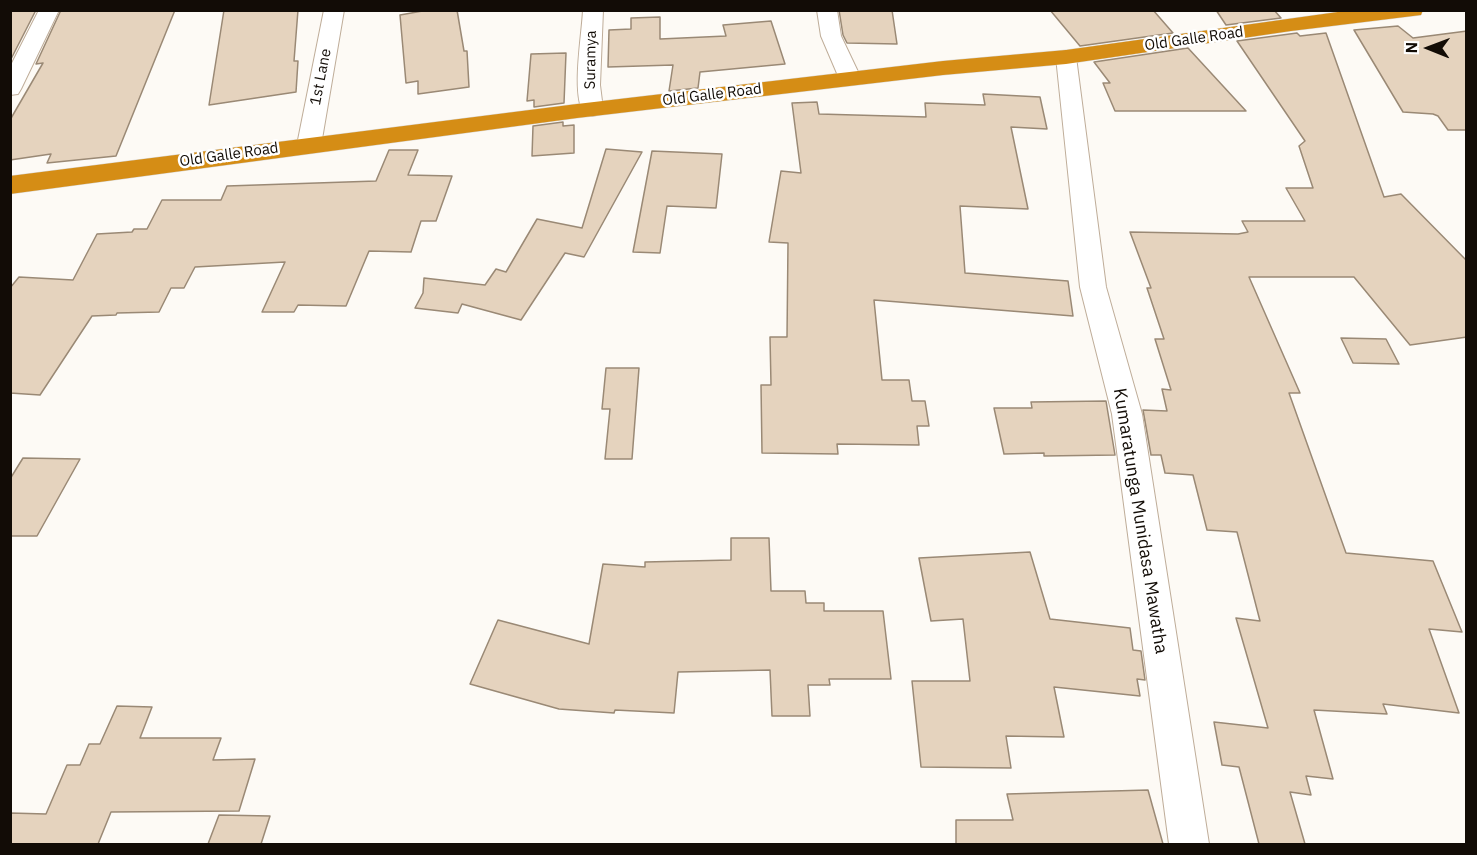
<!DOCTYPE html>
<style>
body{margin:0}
#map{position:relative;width:1477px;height:855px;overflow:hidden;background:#fdfaf5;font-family:"IBM Plex Sans",sans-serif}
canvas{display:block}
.frame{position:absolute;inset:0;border:12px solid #120c06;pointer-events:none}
.north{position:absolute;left:1399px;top:18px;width:60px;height:60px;-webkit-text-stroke:4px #fff;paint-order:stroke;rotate:271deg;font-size:16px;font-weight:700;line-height:24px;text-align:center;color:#120c06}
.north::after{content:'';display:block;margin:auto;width:21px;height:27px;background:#120c06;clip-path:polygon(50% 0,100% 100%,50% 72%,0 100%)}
</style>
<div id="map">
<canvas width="1477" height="855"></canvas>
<div class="frame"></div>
<div class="north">N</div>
</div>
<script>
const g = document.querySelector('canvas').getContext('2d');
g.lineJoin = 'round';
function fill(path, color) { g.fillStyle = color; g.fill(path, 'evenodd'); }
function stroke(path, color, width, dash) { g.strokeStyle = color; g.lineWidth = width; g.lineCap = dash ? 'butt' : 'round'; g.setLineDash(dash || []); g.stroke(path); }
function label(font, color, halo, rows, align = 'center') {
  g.font = font + ' "IBM Plex Sans",sans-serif'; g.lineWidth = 5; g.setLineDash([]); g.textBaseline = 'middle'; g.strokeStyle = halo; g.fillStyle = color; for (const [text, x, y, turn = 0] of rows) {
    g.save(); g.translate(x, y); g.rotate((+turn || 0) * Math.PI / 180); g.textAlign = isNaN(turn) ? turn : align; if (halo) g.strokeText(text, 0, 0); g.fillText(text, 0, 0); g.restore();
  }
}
const building = new Path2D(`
 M 10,10 L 36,10 L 10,61 Z
 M 61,10 L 175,10 L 116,156 L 47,163 L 51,154 L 10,160 L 10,120 L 43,63 L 36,64 Z
 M 224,10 L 298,10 L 294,61 L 298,61 L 296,92 L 209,105 Z
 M 428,10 L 457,10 L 464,51 L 467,51 L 469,87 L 418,94 L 418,81 L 406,83 L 400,15 Z
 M 839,10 L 892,10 L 897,44 L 847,43 L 843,35 Z
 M 1050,10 L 1153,10 L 1173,33 L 1080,46 Z
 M 1216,10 L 1274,10 L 1281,18 L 1226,25 Z
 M 660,17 L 660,39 L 726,36 L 723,25 L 771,21 L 785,64 L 700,72 L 698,88 L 669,91 L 673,65 L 608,67 L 609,30 L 631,29 L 631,18 Z
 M 1398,26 L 1413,38 L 1467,31 L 1467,130 L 1448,130 L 1438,116 L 1433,114 L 1403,112 L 1354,30 Z
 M 1297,33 L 1300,36 L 1326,33 L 1384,197 L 1401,194 L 1467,261 L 1467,337 L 1410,345 L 1354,277 L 1249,277 L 1300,393 L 1289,393 L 1346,553 L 1433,561 L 1462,632 L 1429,629 L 1459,713 L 1383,704 L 1387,714 L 1314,710 L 1333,779 L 1306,776 L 1311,795 L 1290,792 L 1305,844 L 1259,844 L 1239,767 L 1222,765 L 1214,722 L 1268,728 L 1236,618 L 1260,621 L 1237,532 L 1207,530 L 1193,475 L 1165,473 L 1161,455 L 1151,455 L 1143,410 L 1167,411 L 1162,389 L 1171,390 L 1155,339 L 1164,339 L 1147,288 L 1151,288 L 1130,232 L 1238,234 L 1248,232 L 1242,221 L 1305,221 L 1286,188 L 1313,188 L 1299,146 L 1305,141 L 1237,41 Z
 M 1188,48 L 1246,111 L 1115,111 L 1103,83 L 1110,83 L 1094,62 Z
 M 566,53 L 564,103 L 534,107 L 534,100 L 527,101 L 531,54 Z
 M 983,94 L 1040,97 L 1047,129 L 1011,127 L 1028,209 L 960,206 L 965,273 L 1068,281 L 1073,316 L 874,300 L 882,380 L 909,380 L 912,401 L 925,401 L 929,426 L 917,426 L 919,445 L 837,444 L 838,454 L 762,453 L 761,385 L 771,385 L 770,337 L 787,337 L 788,243 L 769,242 L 781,171 L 801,173 L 792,103 L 817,102 L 819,114 L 926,117 L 925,103 L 985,105 Z
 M 563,122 L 563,126 L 574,125 L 574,153 L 532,156 L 533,126 Z
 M 606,149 L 642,152 L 584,257 L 565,253 L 521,320 L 462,304 L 458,313 L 415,308 L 423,293 L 424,278 L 485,285 L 496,269 L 506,272 L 537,219 L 582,228 Z
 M 389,150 L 418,150 L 408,175 L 452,176 L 436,221 L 421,221 L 411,252 L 369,251 L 346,306 L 298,305 L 294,312 L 262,312 L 285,262 L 195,267 L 184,288 L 171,288 L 159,312 L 117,313 L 116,315 L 92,316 L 40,395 L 10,393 L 10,288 L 19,277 L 73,280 L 97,234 L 132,232 L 134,229 L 147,229 L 162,200 L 221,200 L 227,186 L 376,181 Z
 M 652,151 L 722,154 L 716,208 L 667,206 L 660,253 L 633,252 Z
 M 1341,338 L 1386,339 L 1399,364 L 1353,363 Z
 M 606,368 L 639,368 L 632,459 L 605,459 L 610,409 L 602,409 Z
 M 1106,401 L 1115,455 L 1044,456 L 1044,453 L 1004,454 L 994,408 L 1032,408 L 1031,402 Z
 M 23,458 L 80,459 L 37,536 L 10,536 L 10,479 Z
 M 731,538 L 769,538 L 771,591 L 805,591 L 806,603 L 824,603 L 824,611 L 883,611 L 891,679 L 829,679 L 830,685 L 808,685 L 810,716 L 772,716 L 770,670 L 678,672 L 674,713 L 615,710 L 614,713 L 559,709 L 470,684 L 498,620 L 589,644 L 603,564 L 645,567 L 645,562 L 731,560 Z
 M 1030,552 L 1050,619 L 1130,628 L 1133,650 L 1141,651 L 1145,680 L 1137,679 L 1140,696 L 1054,687 L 1064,737 L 1006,736 L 1011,768 L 921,767 L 912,681 L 970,681 L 963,619 L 931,621 L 919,558 Z
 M 117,706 L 152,707 L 140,738 L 221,738 L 213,760 L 255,759 L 239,811 L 111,812 L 98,844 L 10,844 L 10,813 L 46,814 L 67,765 L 80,765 L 89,744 L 100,744 Z
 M 1148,790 L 1163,844 L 956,844 L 956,820 L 1013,820 L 1007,794 Z
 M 219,815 L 270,816 L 261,844 L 208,844 Z`);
fill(building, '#e5d3be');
stroke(building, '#9a8975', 1.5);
const street = new Path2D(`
 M 39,10 L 59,10 L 21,89 L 18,94 L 10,95 L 10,67 Z
 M 324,10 L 344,10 L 321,145 L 317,150 L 309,152 L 301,150 L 297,145 Z
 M 583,10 L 603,10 L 600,85 L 603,109 L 600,114 L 592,116 L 584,114 C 571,94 582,35 583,10 Z
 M 817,10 L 837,10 L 841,36 L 861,78 L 858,83 L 850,84 L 842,83 L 839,78 L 821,36 Z
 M 1066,51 L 1073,53 L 1076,57 L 1106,287 L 1142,414 L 1209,844 L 1169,844 L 1112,414 L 1080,287 L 1056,57 L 1059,53 Z`);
const highway = new Path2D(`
 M 1352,10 L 1423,10 L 1421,15 L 1413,16 L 1291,31 L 1066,64 L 943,75 L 577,118 L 10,194 L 10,176 L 577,104 L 943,61 L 1066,50 Z`);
stroke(street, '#bfad99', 2);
stroke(highway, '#d9d8d7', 1);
fill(street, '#fff');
fill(highway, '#d58d15');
label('15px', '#120c06', '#fff', [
 ["Old Galle Road",1194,39,-8],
 ["Suramya",591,60,-89],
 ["1st Lane",321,77,-79],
 ["Old Galle Road",712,95,-7],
 ["Old Galle Road",229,155,-8]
]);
label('18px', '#120c06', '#fff', [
 ["Kumaratunga Munidasa Mawatha",1140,521,81]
]);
</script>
